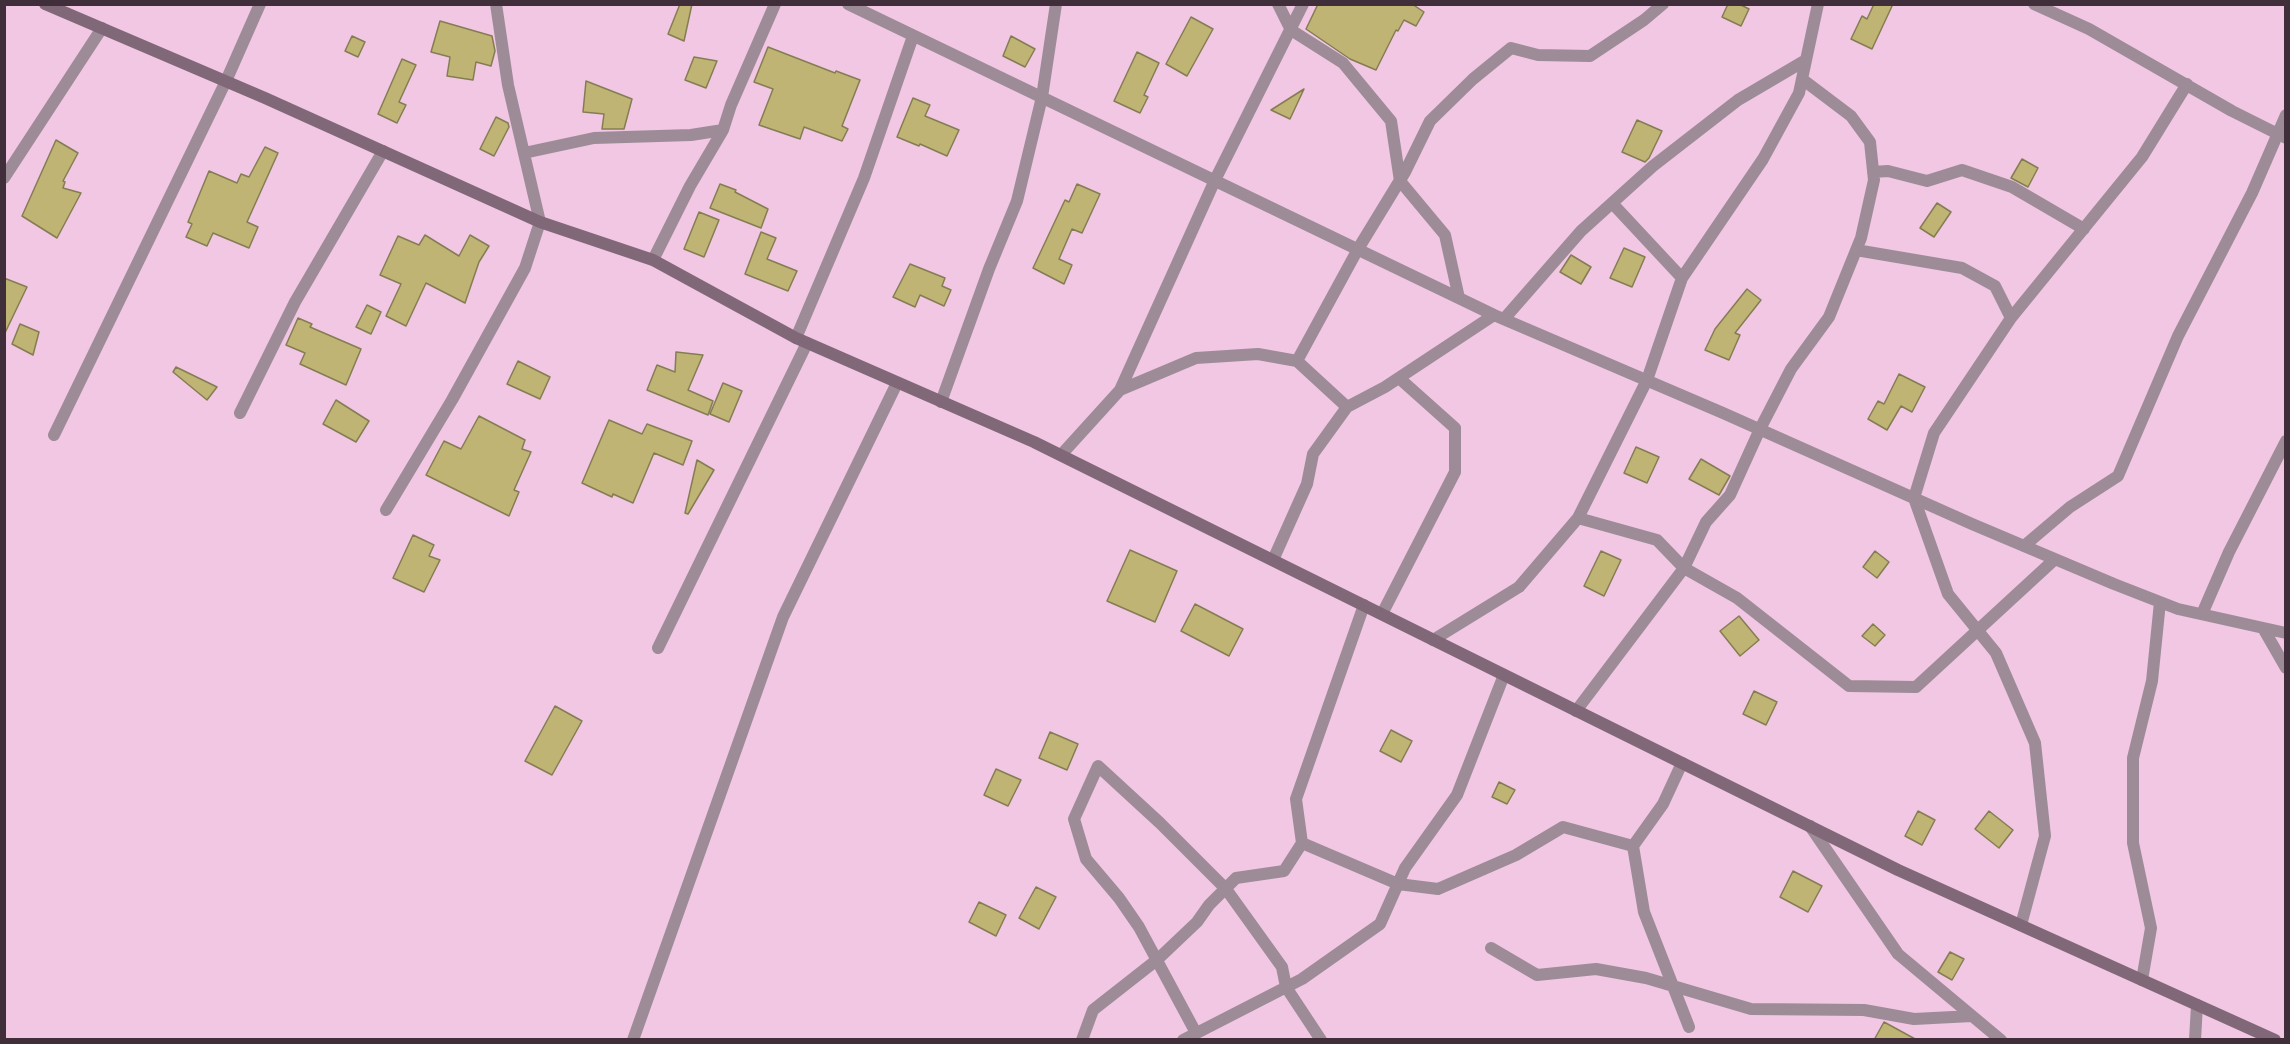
<!DOCTYPE html>
<style>
body{margin:0}
#map{position:relative;width:2290px;height:1044px;overflow:hidden;background:#f1c7e3;font-family:Overpass,sans-serif}
canvas{display:block}
.frame{position:absolute;inset:0;border:6px solid #402f3a;pointer-events:none}
</style>
<div id="map">
<canvas width="2290" height="1044"></canvas>
<div class="frame"></div>
</div>
<script>
const g = document.querySelector('canvas').getContext('2d');
g.lineJoin = 'round';
function fill(path, color) { g.fillStyle = color; g.fill(path, 'evenodd'); }
function stroke(path, color, width, dash) { g.strokeStyle = color; g.lineWidth = width; g.lineCap = dash ? 'butt' : 'round'; g.setLineDash(dash || []); g.stroke(path); }
const building = new Path2D(`
 M 680,4 L 692,4 L 684,41 L 668,34 Z
 M 1318,4 L 1412,4 L 1424,12 L 1416,26 L 1404,20 L 1398,31 L 1396,30 L 1376,70 L 1350,59 L 1306,29 Z
 M 1728,4 L 1739,4 L 1749,9 L 1741,26 L 1722,17 Z
 M 1874,4 L 1893,4 L 1872,49 L 1851,39 L 1862,16 L 1867,19 Z
 M 1191,17 L 1213,29 L 1187,76 L 1166,64 Z
 M 440,21 L 492,36 L 495,51 L 491,66 L 476,62 L 473,80 L 447,76 L 450,57 L 431,52 Z
 M 352,36 L 365,42 L 358,57 L 345,51 Z
 M 1011,36 L 1035,49 L 1025,67 L 1003,56 Z
 M 768,47 L 835,73 L 836,71 L 860,80 L 842,126 L 848,129 L 842,141 L 804,127 L 800,139 L 759,125 L 773,89 L 754,82 Z
 M 1137,52 L 1159,63 L 1144,95 L 1148,97 L 1140,113 L 1114,101 Z
 M 694,57 L 717,61 L 706,88 L 685,80 Z
 M 402,59 L 416,65 L 399,102 L 406,105 L 397,123 L 378,114 Z
 M 586,81 L 632,99 L 624,129 L 602,129 L 604,114 L 583,112 Z
 M 1304,89 L 1290,119 L 1271,110 Z
 M 913,98 L 930,105 L 925,116 L 959,130 L 947,156 L 920,144 L 919,146 L 897,137 Z
 M 496,117 L 508,123 L 509,127 L 494,156 L 480,149 Z
 M 1637,120 L 1662,131 L 1649,158 L 1645,162 L 1622,152 Z
 M 56,140 L 78,153 L 63,181 L 65,182 L 63,188 L 81,193 L 57,238 L 22,216 Z
 M 265,147 L 278,153 L 247,222 L 258,227 L 249,248 L 213,233 L 207,246 L 186,237 L 192,224 L 188,222 L 209,171 L 237,183 L 241,174 L 249,177 Z
 M 2022,159 L 2038,168 L 2028,187 L 2011,178 Z
 M 720,184 L 736,190 L 735,192 L 768,209 L 761,228 L 710,208 Z
 M 1077,184 L 1100,194 L 1082,233 L 1072,229 L 1059,259 L 1072,265 L 1064,284 L 1033,268 L 1065,200 L 1069,202 Z
 M 1937,203 L 1951,212 L 1934,237 L 1920,228 Z
 M 699,212 L 719,220 L 704,257 L 684,249 Z
 M 761,232 L 776,238 L 767,259 L 797,271 L 788,291 L 745,274 Z
 M 425,235 L 459,256 L 470,235 L 489,246 L 479,262 L 465,303 L 426,283 L 406,326 L 386,316 L 401,284 L 380,275 L 398,236 L 419,245 Z
 M 1624,248 L 1645,257 L 1632,287 L 1610,278 Z
 M 1571,255 L 1591,267 L 1581,284 L 1560,272 Z
 M 910,264 L 945,278 L 942,286 L 951,290 L 944,306 L 920,295 L 915,307 L 893,297 Z
 M 4,278 L 27,287 L 4,335 Z
 M 1747,289 L 1761,300 L 1735,333 L 1740,335 L 1729,360 L 1705,350 L 1715,329 Z
 M 367,305 L 381,312 L 371,334 L 356,327 Z
 M 298,318 L 312,324 L 310,327 L 361,349 L 346,385 L 300,364 L 305,353 L 286,345 Z
 M 20,324 L 39,332 L 33,355 L 12,344 Z
 M 676,352 L 703,355 L 688,390 L 713,401 L 708,415 L 647,390 L 657,365 L 675,372 Z
 M 518,361 L 550,377 L 540,399 L 507,384 Z
 M 176,367 L 217,387 L 207,400 L 173,372 Z
 M 1899,374 L 1925,387 L 1912,412 L 1901,406 L 1887,430 L 1868,419 L 1878,401 L 1884,404 Z
 M 723,383 L 742,391 L 729,422 L 710,414 Z
 M 336,400 L 369,421 L 356,442 L 323,424 Z
 M 479,416 L 525,440 L 522,449 L 531,452 L 514,490 L 519,492 L 509,516 L 426,475 L 444,441 L 461,449 Z
 M 609,420 L 642,434 L 647,424 L 692,441 L 683,465 L 654,453 L 633,503 L 613,494 L 612,497 L 582,483 Z
 M 1636,447 L 1659,457 L 1647,483 L 1624,473 Z
 M 1701,459 L 1730,476 L 1719,495 L 1689,479 Z
 M 697,460 L 714,470 L 688,514 L 685,513 Z
 M 413,535 L 434,545 L 429,556 L 440,560 L 424,592 L 393,578 Z
 M 1130,550 L 1177,571 L 1155,622 L 1107,601 Z
 M 1601,551 L 1621,560 L 1604,596 L 1584,586 Z
 M 1875,551 L 1889,562 L 1877,578 L 1863,567 Z
 M 1195,604 L 1243,629 L 1229,656 L 1181,631 Z
 M 1739,616 L 1759,640 L 1740,656 L 1720,631 Z
 M 1873,624 L 1885,635 L 1875,646 L 1862,636 Z
 M 1754,691 L 1777,702 L 1766,725 L 1743,714 Z
 M 555,706 L 582,721 L 552,775 L 525,761 Z
 M 1391,730 L 1412,741 L 1401,762 L 1380,751 Z
 M 1050,732 L 1078,744 L 1067,770 L 1039,758 Z
 M 996,769 L 1021,780 L 1008,806 L 984,795 Z
 M 1499,782 L 1515,790 L 1507,804 L 1492,797 Z
 M 1918,811 L 1935,820 L 1922,845 L 1905,836 Z
 M 1989,811 L 2013,830 L 1999,848 L 1975,829 Z
 M 1793,871 L 1822,886 L 1808,912 L 1780,897 Z
 M 1036,887 L 1056,897 L 1039,929 L 1019,918 Z
 M 979,902 L 1006,915 L 996,936 L 969,922 Z
 M 1950,952 L 1964,959 L 1952,980 L 1938,972 Z
 M 1884,1022 L 1917,1040 L 1874,1040 Z`);
fill(building, '#c0b474');
stroke(building, '#847d54', 1.5);
stroke(new Path2D(`
 M 848,4 L 1494,315 L 1723,413 L 1972,524 L 2114,584 L 2178,609 L 2286,633
 M 1278,4 L 1291,30 L 1343,63 L 1391,121 L 1400,181 L 1445,235 L 1459,298
 M 2034,4 L 2089,29 L 2232,111 L 2286,138
 M 524,153 L 594,138 L 691,135 L 723,130
 M 1873,172 L 1888,171 L 1927,181 L 1962,170 L 2012,187 L 2084,229
 M 4,178 L 102,28
 M 1612,203 L 1682,278
 M 1856,250 L 1962,268 L 1995,286 L 2011,318
 M 653,260 L 690,186 L 723,130 L 731,105 L 775,4
 M 1504,319 L 1581,231 L 1653,166 L 1738,100 L 1806,60
 M 796,338 L 864,178 L 913,36
 M 1297,361 L 1347,407
 M 1120,390 L 1215,180 L 1303,4
 M 941,402 L 989,269 L 1017,201 L 1042,97 L 1056,4
 M 240,413 L 295,302 L 383,151
 M 54,435 L 226,81 L 260,4
 M 1061,455 L 1120,390 L 1196,358 L 1258,354 L 1297,361 L 1358,249 L 1405,172 L 1430,121 L 1473,79 L 1511,48 L 1538,55 L 1590,56 L 1644,20 L 1663,4
 M 386,510 L 452,400 L 525,268 L 540,222 L 508,85 L 496,4
 M 1578,518 L 1657,540 L 1684,568 L 1737,598 L 1849,686 L 1916,687 L 2055,559
 M 2024,546 L 2070,507 L 2118,476 L 2178,336 L 2252,193 L 2286,115
 M 1273,560 L 1307,484 L 1313,454 L 1347,407 L 1385,387 L 1494,315
 M 1382,614 L 1455,472 L 1455,428 L 1399,378
 M 2202,614 L 2229,552 L 2286,441
 M 2263,628 L 2286,668
 M 1433,640 L 1519,587 L 1578,518 L 1647,380 L 1682,278 L 1763,159 L 1799,93 L 1818,4
 M 658,648 L 807,343
 M 1576,711 L 1684,568 L 1706,522 L 1730,495 L 1760,429 L 1791,369 L 1829,317 L 1861,238 L 1874,180 L 1870,142 L 1851,116 L 1802,79
 M 1682,763 L 1663,804 L 1633,846 L 1644,912 L 1689,1027
 M 1810,826 L 1898,954 L 2001,1040
 M 1302,843 L 1398,884 L 1438,889 L 1516,855 L 1563,827 L 1633,846
 M 2021,925 L 2045,836 L 2035,743 L 1996,653 L 1948,594 L 1914,498 L 1934,433 L 2011,318 L 2142,157 L 2187,84
 M 1491,948 L 1537,975 L 1596,969 L 1646,978 L 1751,1009 L 1864,1010 L 1914,1019 L 1972,1016
 M 2142,980 L 2151,928 L 2133,843 L 2133,758 L 2152,681 L 2160,602
 M 1196,1033 L 1139,927 L 1119,898 L 1086,859 L 1074,819 L 1098,766 L 1160,823 L 1226,889 L 1282,967 L 1286,987 L 1321,1040
 M 633,1040 L 783,617 L 897,383
 M 1082,1040 L 1093,1010 L 1158,959 L 1197,922 L 1209,905 L 1236,878 L 1284,871 L 1302,843 L 1296,799 L 1364,605
 M 1183,1040 L 1302,979 L 1380,924 L 1405,868 L 1457,795 L 1504,675
 M 2195,1040 L 2197,1005`), '#9d8c97', 12);
stroke(new Path2D(`
 M 45,4 L 265,98 L 540,222 L 653,260 L 796,338 L 1034,442 L 1898,870 L 2275,1040`), '#816878', 12);
</script>
